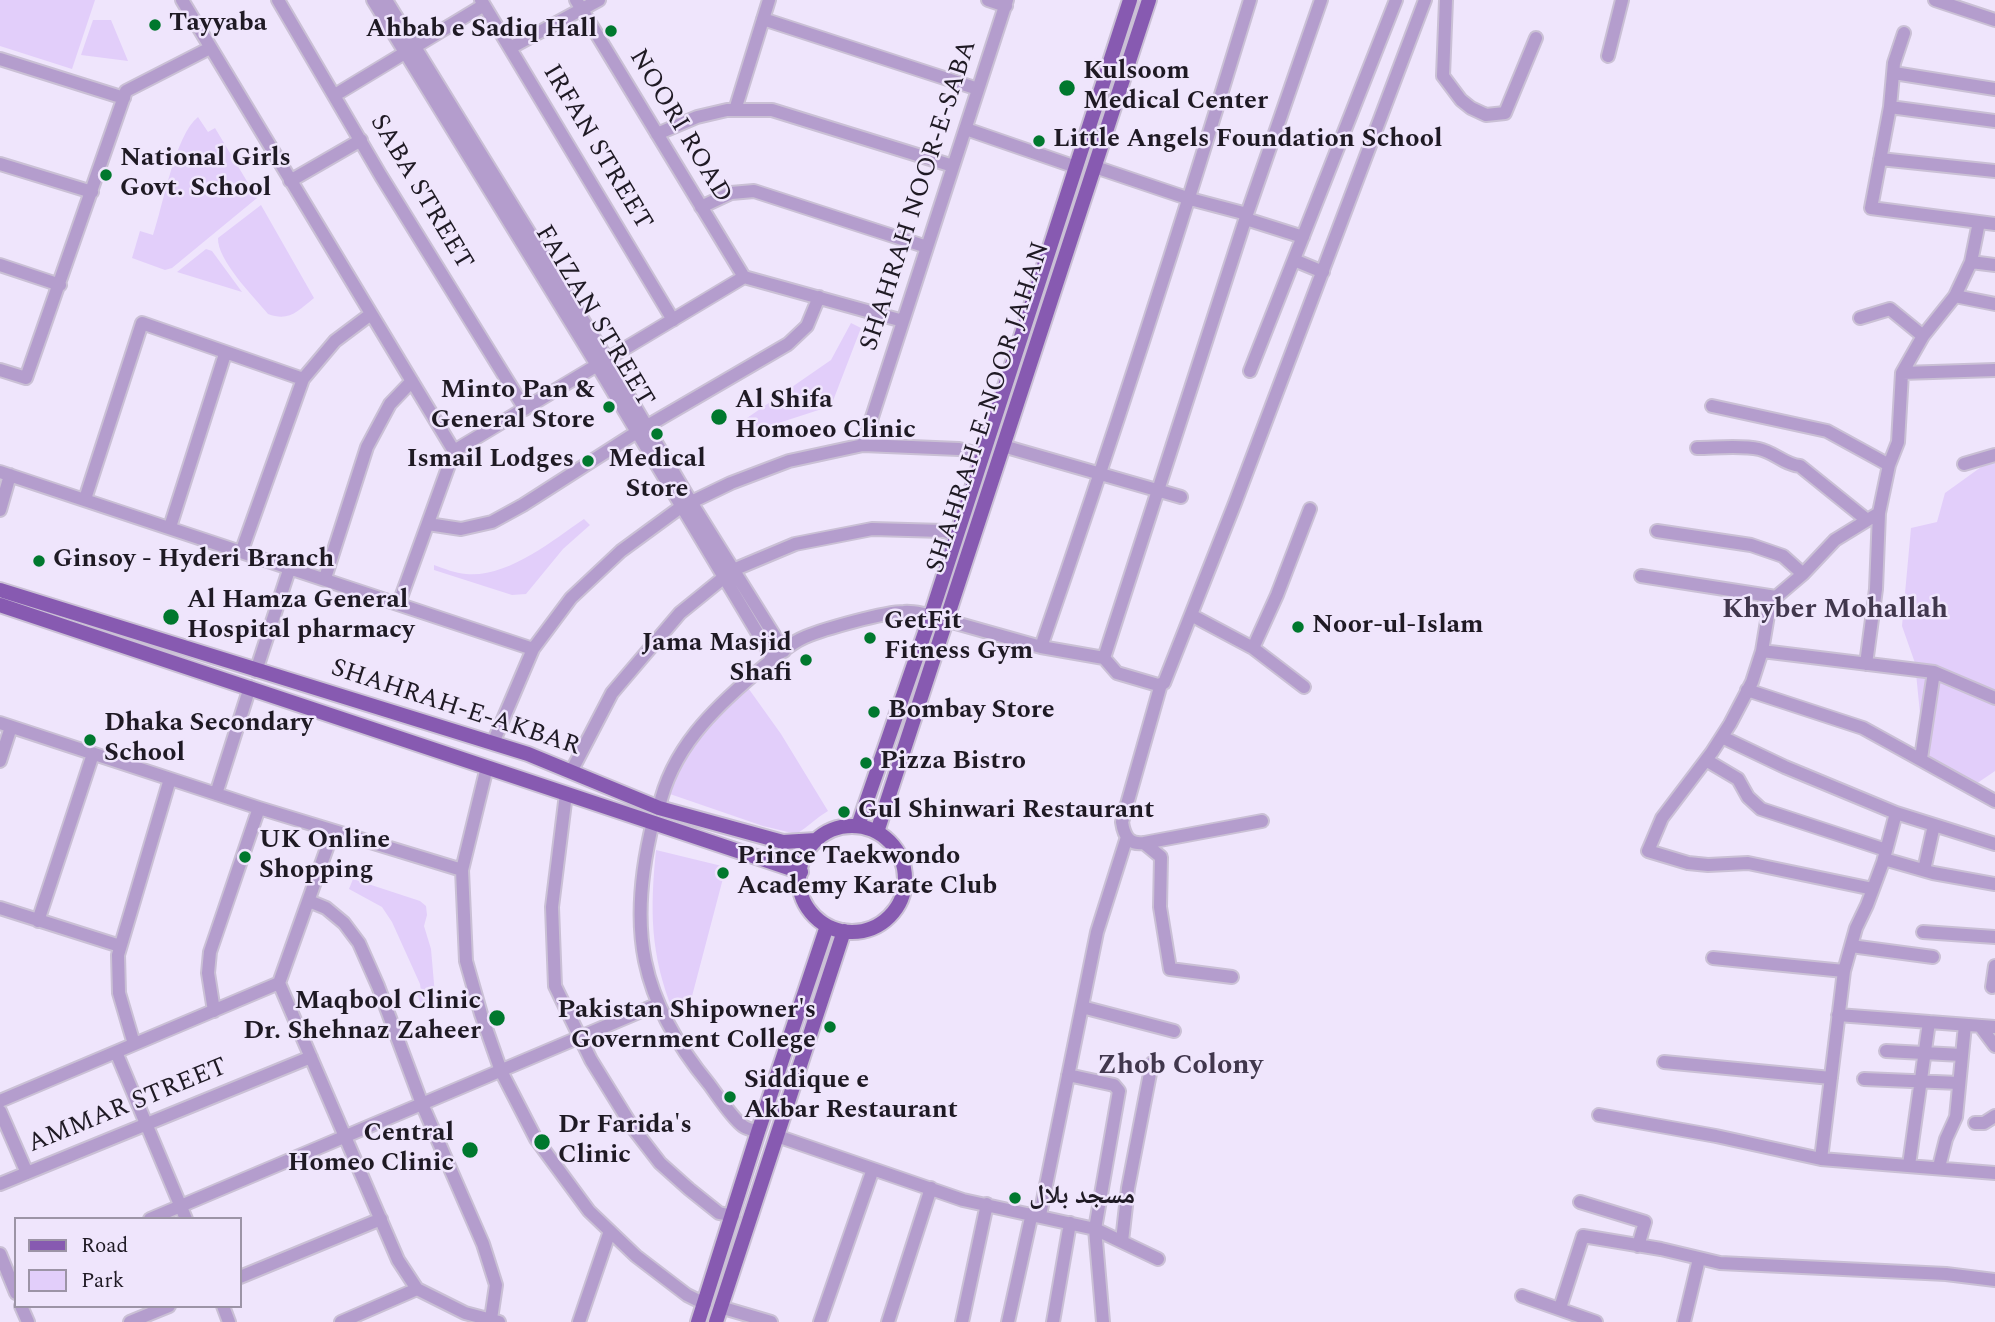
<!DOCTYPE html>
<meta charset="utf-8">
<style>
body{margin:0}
#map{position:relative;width:1995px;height:1322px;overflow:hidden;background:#efe5fc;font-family:Spectral,serif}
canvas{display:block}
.legend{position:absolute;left:14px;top:1217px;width:228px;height:91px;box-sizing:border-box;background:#efe5fc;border:2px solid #9c94a6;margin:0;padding:9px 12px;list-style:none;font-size:21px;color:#1f1a24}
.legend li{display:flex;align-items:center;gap:14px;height:35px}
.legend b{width:35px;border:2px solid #9c94a6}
</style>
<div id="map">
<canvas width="1995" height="1322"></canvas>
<ul class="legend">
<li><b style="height:9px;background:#875ab1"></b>Road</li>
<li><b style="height:19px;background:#e2cefa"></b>Park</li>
</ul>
</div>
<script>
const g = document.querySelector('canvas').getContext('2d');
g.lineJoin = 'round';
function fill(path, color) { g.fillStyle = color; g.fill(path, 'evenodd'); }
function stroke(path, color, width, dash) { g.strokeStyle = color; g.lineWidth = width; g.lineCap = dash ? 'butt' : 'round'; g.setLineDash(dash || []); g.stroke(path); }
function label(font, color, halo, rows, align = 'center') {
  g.font = font + ' Spectral,"Noto Naskh Arabic",serif'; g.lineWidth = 5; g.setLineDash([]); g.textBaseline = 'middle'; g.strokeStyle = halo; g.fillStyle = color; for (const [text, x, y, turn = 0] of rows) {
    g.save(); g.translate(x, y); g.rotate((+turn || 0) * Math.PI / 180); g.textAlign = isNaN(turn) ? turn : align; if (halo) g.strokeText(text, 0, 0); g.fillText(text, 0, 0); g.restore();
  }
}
fill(new Path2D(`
 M 0,0 L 95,0 L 72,69 L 0,46 Z
 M 93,20 L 111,20 L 128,61 L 81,55 Z
 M 198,117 L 208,132 L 215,128 L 257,198 L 172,268 L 165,270 L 132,258 L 140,231 L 153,235 C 163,206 175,135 198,117 Z
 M 261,205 L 314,298 C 298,311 289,322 268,314 C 254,297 217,260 218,238 Z
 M 206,249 L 212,251 L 242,292 L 177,272 Z
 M 851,323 L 861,328 L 831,406 L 754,431 L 747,418 L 831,360 Z
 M 1995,460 L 1995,771 L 1973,786 L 1924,754 L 1915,663 L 1902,626 L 1911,528 L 1937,522 L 1945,493 L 1988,462 Z
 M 584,519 L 590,525 L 563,549 L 526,594 L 512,595 L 434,570 L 434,565 C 445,569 455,573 466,574 C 507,578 552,541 584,519 Z
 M 746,685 L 781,734 L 828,811 C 816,818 808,827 796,834 L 763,826 L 667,793 L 697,737 Z
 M 656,850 L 726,867 L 691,1000 L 673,1011 C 650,954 650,910 656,850 Z
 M 353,879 L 420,901 L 426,906 L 427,915 L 424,926 L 431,949 L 435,995 L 421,1005 L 417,993 L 421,991 L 420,984 L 392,922 L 382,907 L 349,889 Z`), '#e2cefa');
const minor = new Path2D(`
 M 182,0 L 454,451
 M 278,0 L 381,176 L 525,409
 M 373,0 L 597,365 L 773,659
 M 386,0 L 607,359 L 691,502 L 784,651
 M 481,0 L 673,320
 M 576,0 L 744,277
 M 988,0 L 1006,6
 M 1446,0 L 1443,76 L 1461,100 L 1471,108 L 1486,115 L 1505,113 L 1536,38
 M 1935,0 L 1995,20
 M 763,19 L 978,89
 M 1904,33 L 1894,63 L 1890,107 L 1871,208 L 1995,224
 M 510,48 L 599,0
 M 1608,56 L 1622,0
 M 0,59 L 124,98
 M 1894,73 L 1995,89
 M 335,95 L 484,5
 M 1890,107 L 1995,121
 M 735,110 L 769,0
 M 966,129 L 1076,167
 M 657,134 L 697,117 L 727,110 L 772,110 L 953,166
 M 1880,159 L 1995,171
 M 0,164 L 92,192
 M 1095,167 L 1190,199 L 1247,214
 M 290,181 L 361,140
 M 701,207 L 731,193 L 754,191 L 927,247
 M 1246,219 L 1303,237
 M 1294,260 L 1323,272
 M 1971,262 L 1995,265
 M 0,265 L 60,285
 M 1955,296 L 1995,304
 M 1860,318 L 1890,309 L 1923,336
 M 0,370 L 26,378 L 126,91 L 210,48
 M 1250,371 L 1396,0
 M 1902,373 L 1995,370
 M 1712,406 L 1827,431 L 1889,465
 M 863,445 L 1007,0
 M 1003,446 L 1181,497
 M 1697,448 C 1715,448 1741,445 1759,449 C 1774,452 1785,465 1800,466 L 1867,520
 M 1964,464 L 1995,455
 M 0,472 L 533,649
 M 85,499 L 142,323 L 303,379
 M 0,510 L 10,475
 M 428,524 L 461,529 L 492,522 L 523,505 L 637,432 L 788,344 L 807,326 L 819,297
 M 170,527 L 225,354
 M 1657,531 L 1751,545 L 1783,556 L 1803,574
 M 242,550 L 303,379 L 335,341 L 371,314
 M 1641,576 L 1776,597
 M 325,578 L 367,447 L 390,404 L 412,381
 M 399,603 L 454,451 L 744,277 L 903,321
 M 1191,615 L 1253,648 L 1304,687
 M 945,620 L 1041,647 L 1104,658 L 1117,673 L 1158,685 L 1164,683 L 1235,503 L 1425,0
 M 1041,647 C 1115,433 1184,217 1250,0
 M 1253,648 L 1277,595 L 1310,509
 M 1762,651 L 1934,672 L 1995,698
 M 1104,658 L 1247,214 L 1321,0
 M 1866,664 L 1876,589 L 1879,513 L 1889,465 L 1898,442 L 1902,373 L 1923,336 L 1955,296 L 1971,262 L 1979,222
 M 256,671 L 290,567
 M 1161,684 L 1122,822 C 1124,836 1129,845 1144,843 L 1262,821
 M 1747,690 L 1863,728 L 1995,801
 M 0,723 L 259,808 L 462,870
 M 1722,737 L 1785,767 L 1896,813 L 1995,844
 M 493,743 L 533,649 L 571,598 L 621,551 L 681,507 L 731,483 L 789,461 L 863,445 L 959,449 L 983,455
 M 1921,758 L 1934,672
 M 1706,760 L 1738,779 L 1748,797 L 1761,809 L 1886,850
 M 0,761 L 11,727
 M 487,767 L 462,870 L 466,961 L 481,1014 L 501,1071 L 536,1139 L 589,1211 L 636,1256 L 687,1295 L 705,1304
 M 571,772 L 612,693 L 680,613 L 733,570 L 795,544 L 872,529 L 944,531 L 956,535
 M 216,794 L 250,687
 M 566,794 L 552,907 L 555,986 L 591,1060 L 633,1128 L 660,1163 L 689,1189 L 719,1213 L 733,1216
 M 659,808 C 671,750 713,709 757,672 C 772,660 788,644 805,637 C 824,629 884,612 904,612 C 913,611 922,614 931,615
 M 653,822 C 627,928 639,999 709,1084 C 718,1096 732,1118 743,1126 C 747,1129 754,1130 758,1132
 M 333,831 L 279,983 L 398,1260 L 417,1289 L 465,1313 L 499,1322
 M 1144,843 L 1161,857 L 1160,907 L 1170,969 L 1232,977
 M 1884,859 L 1933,873 L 1995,884
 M 1924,870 L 1934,825
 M 1873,889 L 1748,863 L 1708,865 L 1688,863 L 1648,851 L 1662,818 L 1712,752 L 1730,724 L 1752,682 L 1762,651 L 1768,615 L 1776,597 L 1803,574 L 1835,540 L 1879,513
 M 309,901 L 326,908 L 344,923 L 359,943 L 378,986 L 422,1104 L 483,1244 L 496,1285 L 491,1319
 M 0,908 L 120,946
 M 38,921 L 93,754
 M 1923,932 L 1995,937
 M 1851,946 L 1933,957
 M 1713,958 L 1844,971
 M 1992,987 L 1995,966
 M 1082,1007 L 1174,1031
 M 214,1011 L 208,973 L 210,952 L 259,808
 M 1838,1015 L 1995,1027
 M 1980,1026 L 1995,1046
 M 134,1044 L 119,993 L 118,955 L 170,779
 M 1886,1051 L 1962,1055
 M 116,1052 L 186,1219
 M 1664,1062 L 1831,1078
 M 1068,1075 L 1114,1085 L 1119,1091 L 1095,1229 L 1103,1322
 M 1864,1079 L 1959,1083
 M 0,1101 L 279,983
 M 0,1111 L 27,1173
 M 1599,1115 L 1716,1136 L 1821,1159 L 1995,1173
 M 1975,1123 L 1984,1123 L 1995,1116
 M 777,1136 L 963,1200 L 1095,1229 L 1158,1259
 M 1821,1159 L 1844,971 L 1856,928 L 1867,905 L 1883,862 L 1896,813
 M 1909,1165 L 1929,1022
 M 1939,1167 L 1946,1139 L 1956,1117 L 1965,1025
 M 0,1184 L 311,1057
 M 1580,1202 L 1645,1222 L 1638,1246
 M 1040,1215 L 1097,932 L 1127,837
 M 150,1219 L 658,1004
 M 1122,1241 L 1128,1188 L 1152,1063
 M 0,1254 L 16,1293
 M 240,1277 L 381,1219
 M 1522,1296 L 1596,1322
 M 21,1306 L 28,1322
 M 223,1306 L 229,1322
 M 720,1307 L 771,1322
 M 1560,1308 L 1583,1236 L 1661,1249 L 1720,1263 L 1946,1274 L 1995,1280
 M 130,1322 L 169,1306
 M 341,1322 L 417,1289
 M 579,1322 L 610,1231
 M 820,1322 L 873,1169
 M 888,1322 L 931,1188
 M 962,1322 L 987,1204
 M 1008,1322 L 1032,1213
 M 1053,1322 L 1070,1223
 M 1684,1322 L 1699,1259`);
const major = new Path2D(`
 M 0,590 L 528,754 L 659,808 L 783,842 L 816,840
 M 0,605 L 801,872
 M 858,826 L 931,615 L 1130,0
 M799 879a53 53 0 1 1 106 0a53 53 0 1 1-106 0Z
 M 877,832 L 1149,0
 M 698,1322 L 758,1132 L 827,926
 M 716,1322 L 844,931`);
stroke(minor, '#cac0d5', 16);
stroke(major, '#cac0d5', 18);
stroke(minor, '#b49dcd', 12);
stroke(major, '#875ab1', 14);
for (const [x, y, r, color] of [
 [155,25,7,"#00782e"],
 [611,31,7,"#00782e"],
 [1067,88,9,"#00782e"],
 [1039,141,7,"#00782e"],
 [106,175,7,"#00782e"],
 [609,407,7,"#00782e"],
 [719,417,9,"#00782e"],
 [657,434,7,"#00782e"],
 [588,461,7,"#00782e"],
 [39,561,7,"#00782e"],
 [171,617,9,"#00782e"],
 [1298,627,7,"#00782e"],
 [870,638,7,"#00782e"],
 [806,660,7,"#00782e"],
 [874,712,7,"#00782e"],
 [90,740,7,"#00782e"],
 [866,763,7,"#00782e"],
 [844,812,7,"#00782e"],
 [245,857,7,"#00782e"],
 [723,873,7,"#00782e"],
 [497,1018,9,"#00782e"],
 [830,1027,7,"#00782e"],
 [730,1097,7,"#00782e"],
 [542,1142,9,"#00782e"],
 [470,1150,9,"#00782e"],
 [1015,1198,7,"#00782e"]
]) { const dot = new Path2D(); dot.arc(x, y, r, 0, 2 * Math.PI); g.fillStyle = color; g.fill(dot); stroke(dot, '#efe5fc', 2.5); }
label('bold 26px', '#1f1a24', '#efe5fc', [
 ["Tayyaba",169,25],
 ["Ahbab e Sadiq Hall",597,31,"right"],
 ["Kulsoom",1083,73],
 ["Medical Center",1083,103],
 ["Little Angels Foundation School",1053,141],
 ["National Girls",120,160],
 ["Govt. School",120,190],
 ["Minto Pan &",595,392,"right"],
 ["General Store",595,422,"right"],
 ["Al Shifa",735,402],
 ["Homoeo Clinic",735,432],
 ["Ismail Lodges",574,461,"right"],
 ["Medical",657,461,"center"],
 ["Store",657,491,"center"],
 ["Ginsoy - Hyderi Branch",53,561],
 ["Al Hamza General",187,602],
 ["Hospital pharmacy",187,632],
 ["GetFit",884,623],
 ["Fitness Gym",884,653],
 ["Noor-ul-Islam",1312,627],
 ["Jama Masjid",792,645,"right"],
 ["Shafi",792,675,"right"],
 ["Bombay Store",888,712],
 ["Dhaka Secondary",104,725],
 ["School",104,755],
 ["Pizza Bistro",880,763],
 ["Gul Shinwari Restaurant",858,812],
 ["UK Online",259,842],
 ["Shopping",259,872],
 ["Prince Taekwondo",737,858],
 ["Academy Karate Club",737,888],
 ["Maqbool Clinic",481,1003,"right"],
 ["Dr. Shehnaz Zaheer",481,1033,"right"],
 ["Pakistan Shipowner's",816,1012,"right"],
 ["Government College",816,1042,"right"],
 ["Siddique e",744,1082],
 ["Akbar Restaurant",744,1112],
 ["Dr Farida's",558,1127],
 ["Clinic",558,1157],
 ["Central",454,1135,"right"],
 ["Homeo Clinic",454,1165,"right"],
 ["مسجد بلال",1029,1198]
], 'left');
label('26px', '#1f1a24', '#efe5fc', [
 ["NOORI ROAD",679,127,59],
 ["IRFAN STREET",596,148,59],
 ["SABA STREET",420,193,59],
 ["SHAHRAH NOOR-E-SABA",920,196,-72],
 ["FAIZAN STREET",593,317,59],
 ["SHAHRAH-E-NOOR JAHAN",990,408,-72],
 ["SHAHRAH-E-AKBAR",455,709,18],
 ["AMMAR STREET",128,1107,-22]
]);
label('bold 28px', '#41374d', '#efe5fc', [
 ["Khyber Mohallah",1835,612],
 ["Zhob Colony",1180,1068]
]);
</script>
